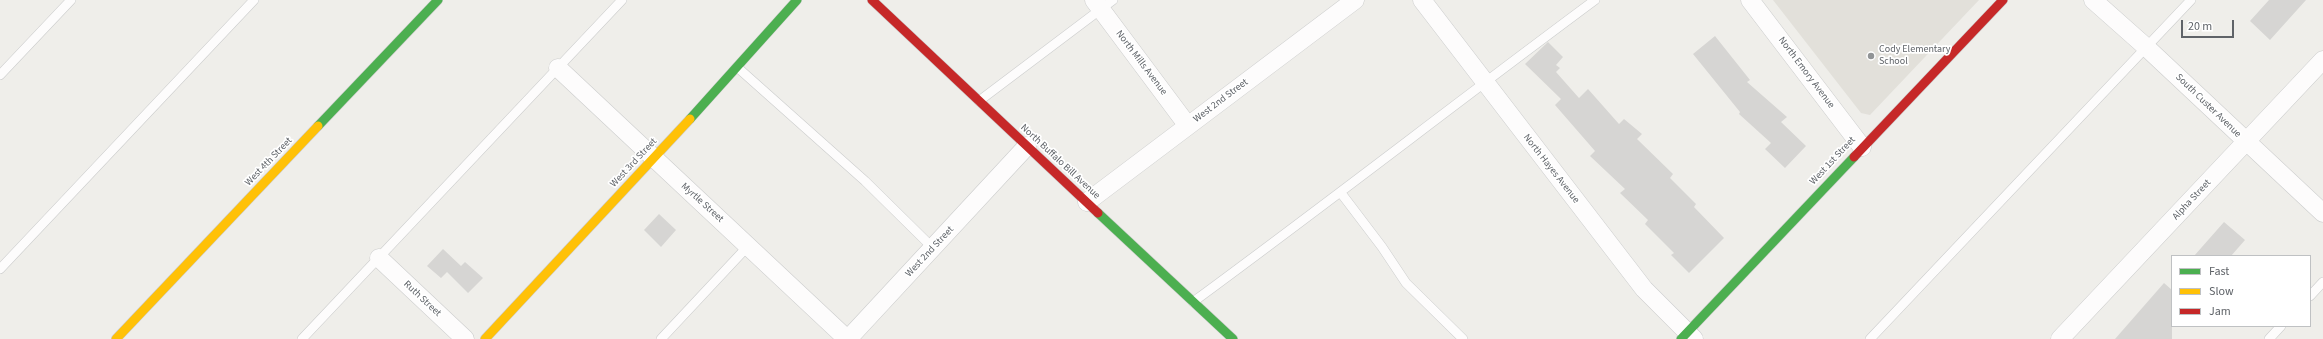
<!DOCTYPE html>
<style>
body{margin:0}
#map{position:relative;width:2323px;height:339px;overflow:hidden;background:#efeeea;font-family:"Source Sans 3",sans-serif}
canvas{display:block}
.legend{position:absolute;left:2171px;top:255px;width:140px;height:72px;box-sizing:border-box;background:#fff;border:1px solid #bfc1c3;margin:0;padding:5px 7px;list-style:none;font-size:12px;color:#5f6368}
.legend li{display:flex;align-items:center;gap:8px;height:20px}
.legend b{width:20px;border:1px solid #bfc1c3}
.scale{position:absolute;left:2181px;top:20px;width:53px;height:18px;box-sizing:border-box;border:2px solid #5f6368;border-top:0;padding-left:5px;font-size:12px;line-height:14px;white-space:nowrap;color:#5f6368;-webkit-text-stroke:3px #fff;paint-order:stroke}
</style>
<div id="map">
<canvas width="2323" height="339"></canvas>
<ul class="legend">
<li><b style="height:5px;background:#4caf50"></b>Fast</li>
<li><b style="height:5px;background:#ffc107"></b>Slow</li>
<li><b style="height:5px;background:#c62828"></b>Jam</li>
</ul>
<div class="scale">20 m</div>
</div>
<script>
const g = document.querySelector('canvas').getContext('2d');
g.lineJoin = 'round';
function fill(path, color) { g.fillStyle = color; g.fill(path, 'evenodd'); }
function stroke(path, color, width, dash) { g.strokeStyle = color; g.lineWidth = width; g.lineCap = dash ? 'butt' : 'round'; g.setLineDash(dash || []); g.stroke(path); }
function label(font, color, halo, rows, align = 'center') {
  g.font = font + ' "Source Sans 3",sans-serif'; g.lineWidth = 3.5; g.setLineDash([]); g.textBaseline = 'middle'; g.strokeStyle = halo; g.fillStyle = color; for (const [text, x, y, turn = 0] of rows) {
    g.save(); g.translate(x, y); g.rotate((+turn || 0) * Math.PI / 180); g.textAlign = isNaN(turn) ? turn : align; if (halo) g.strokeText(text, 0, 0); g.fillText(text, 0, 0); g.restore();
  }
}
fill(new Path2D(`
 M 1773,0 L 1979,0 L 1870,115 L 1861,113 Z`), '#e2e0da');
fill(new Path2D(`
 M 2269,0 L 2306,0 L 2270,40 L 2250,21 Z
 M 1715,36 L 1750,80 L 1747,82 L 1787,117 L 1781,122 L 1806,146 L 1785,168 L 1765,149 L 1771,143 L 1739,114 L 1740,112 L 1693,54 Z
 M 1548,42 L 1563,57 L 1556,65 L 1560,68 L 1556,72 L 1579,98 L 1588,89 L 1619,124 L 1624,119 L 1642,134 L 1637,139 L 1673,174 L 1670,178 L 1696,204 L 1694,207 L 1724,238 L 1689,273 L 1671,255 L 1674,253 L 1645,224 L 1648,220 L 1620,193 L 1625,189 L 1590,156 L 1595,151 L 1555,105 L 1561,99 L 1525,64 Z
 M 659,214 L 676,230 L 661,247 L 644,230 Z
 M 2224,222 L 2245,240 L 2231,256 L 2194,256 Z
 M 443,249 L 461,266 L 465,262 L 483,278 L 468,293 L 447,272 L 441,278 L 427,266 Z
 M 2164,283 L 2172,290 L 2172,339 L 2115,339 Z`), '#d6d5d3');
const lane = new Path2D(`
 M 737,67 L 865,181 L 933,248
 M 0,75 L 71,0
 M 979,101 L 1113,0
 M 1341,193 L 1382,247 L 1406,283 L 1463,339
 M 0,269 L 254,0
 M 2310,296 L 2323,282
 M 1193,302 C 1328,203 1460,100 1595,0
 M 302,339 L 622,0
 M 661,339 L 749,245
 M 1870,339 L 2191,0
 M 2269,339 L 2281,326`);
const street = new Path2D(`
 M 1094,0 L 1188,126
 M 1422,0 L 1644,289 L 1694,339
 M 1750,0 L 1862,147
 M 2093,0 L 2146,47 L 2323,213
 M 558,68 L 847,339
 M 1087,202 L 1355,0
 M 379,258 L 465,339
 M 848,339 L 1027,146
 M 2060,339 L 2323,60`);
const fast = new Path2D(`
 M 690,119 L 797,0
 M 318,126 L 438,0
 M 1098,213 L 1233,339
 M 1681,339 L 1854,157`);
const slow = new Path2D(`
 M 116,339 L 318,126
 M 485,339 L 690,119`);
const jam = new Path2D(`
 M 872,0 L 1098,213
 M 1854,157 L 2003,0`);
stroke(lane, '#cbcccc', 10);
stroke(street, '#cbcccc', 19);
stroke(fast, '#cacacb', 10);
stroke(slow, '#cacacb', 10);
stroke(jam, '#cacacb', 10);
stroke(lane, '#fdfcfc', 9);
stroke(street, '#fdfcfc', 18);
stroke(fast, '#4caf50', 9);
stroke(slow, '#ffc107', 9);
stroke(jam, '#c62828', 9);
for (const [x, y, r, color] of [
 [1871,56,4,"#919496"]
]) { const dot = new Path2D(); dot.arc(x, y, r, 0, 2 * Math.PI); g.fillStyle = color; g.fill(dot); stroke(dot, '#fff', 1.5); }
label('10px', '#5f6368', '#fff', [
 ["Cody Elementary",1879,50],
 ["School",1879,62]
], 'left');
label('10px', '#5f6368', '#fff', [
 ["North Mills Avenue",1141,63,53],
 ["North Emory Avenue",1806,73,53],
 ["West 2nd Street",1221,101,-37],
 ["South Custer Avenue",2208,106,44],
 ["West 1st Street",1833,161,-47],
 ["West 4th Street",269,162,-46],
 ["North Buffalo Bill Avenue",1060,162,43],
 ["West 3rd Street",634,163,-47],
 ["North Hayes Avenue",1551,169,52],
 ["Alpha Street",2192,200,-47],
 ["Myrtle Street",702,203,42],
 ["West 2nd Street",930,252,-47],
 ["Ruth Street",422,299,43]
]);
</script>
